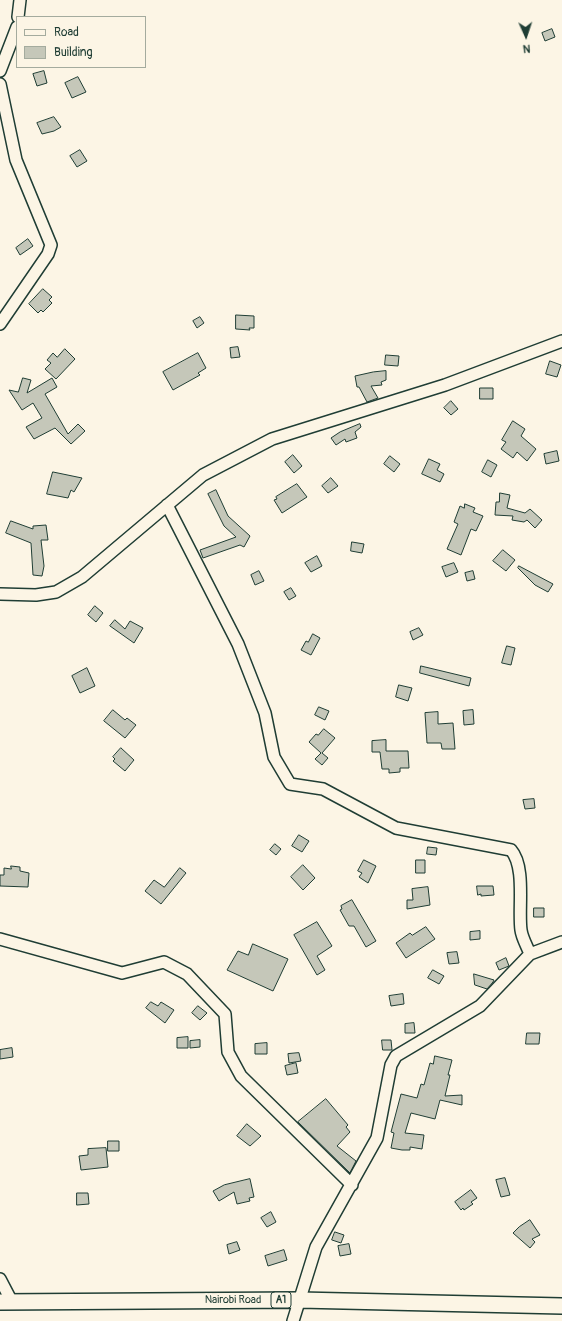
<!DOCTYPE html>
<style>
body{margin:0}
#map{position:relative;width:562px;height:1321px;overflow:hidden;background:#fcf5e5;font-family:Pangolin,sans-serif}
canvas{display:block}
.legend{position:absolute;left:16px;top:16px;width:130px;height:52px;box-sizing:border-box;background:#fcf5e5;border:1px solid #a4ab9e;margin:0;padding:5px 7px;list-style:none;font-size:12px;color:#1f3d34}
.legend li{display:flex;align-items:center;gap:8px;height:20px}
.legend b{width:20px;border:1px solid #a4ab9e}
.north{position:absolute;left:506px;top:16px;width:40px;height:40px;-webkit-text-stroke:3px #fcf5e5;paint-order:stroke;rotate:177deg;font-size:11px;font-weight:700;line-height:16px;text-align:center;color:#1f3d34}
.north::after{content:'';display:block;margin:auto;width:14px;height:18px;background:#1f3d34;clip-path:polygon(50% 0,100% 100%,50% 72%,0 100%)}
</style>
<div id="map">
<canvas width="562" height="1321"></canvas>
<ul class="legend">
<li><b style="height:5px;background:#fcf5e5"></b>Road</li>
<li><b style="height:11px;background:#c5c7b9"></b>Building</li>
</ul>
<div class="north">N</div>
</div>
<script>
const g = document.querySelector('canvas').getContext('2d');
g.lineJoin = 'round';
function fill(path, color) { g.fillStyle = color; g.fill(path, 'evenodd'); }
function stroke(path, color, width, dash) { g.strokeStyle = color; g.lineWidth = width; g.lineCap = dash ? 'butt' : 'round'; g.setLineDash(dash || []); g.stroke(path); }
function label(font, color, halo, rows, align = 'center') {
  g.font = font + ' Pangolin,sans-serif'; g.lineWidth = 3.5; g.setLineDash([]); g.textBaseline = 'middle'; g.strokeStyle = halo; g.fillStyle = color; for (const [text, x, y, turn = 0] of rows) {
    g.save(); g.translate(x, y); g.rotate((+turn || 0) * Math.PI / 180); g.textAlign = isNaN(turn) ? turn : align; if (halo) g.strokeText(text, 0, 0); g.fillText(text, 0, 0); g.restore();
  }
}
const building = new Path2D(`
 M 552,29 L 555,37 L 545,41 L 542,33 Z
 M 44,71 L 47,83 L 37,86 L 33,74 Z
 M 78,77 L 86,92 L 72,98 L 65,83 Z
 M 54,117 L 61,127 L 54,131 L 42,134 L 37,123 Z
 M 80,150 L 87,161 L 77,167 L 70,156 Z
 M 28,239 L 33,246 L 20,255 L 16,248 Z
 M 43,289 L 52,297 L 49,300 L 52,303 L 43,312 L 41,310 L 38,313 L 29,304 Z
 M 236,315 L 254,316 L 254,328 L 249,328 L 250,330 L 236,329 Z
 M 200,317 L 204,323 L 197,328 L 193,321 Z
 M 238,347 L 240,357 L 231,358 L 230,348 Z
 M 65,349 L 75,359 L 56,379 L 45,369 L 51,363 L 47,360 L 53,353 L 57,357 Z
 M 198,353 L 206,368 L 198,373 L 200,375 L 173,390 L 163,372 Z
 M 386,355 L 399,356 L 398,366 L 385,365 Z
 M 550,361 L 561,365 L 557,377 L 546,374 Z
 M 386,371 L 386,380 L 381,382 L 382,385 L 371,386 L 378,398 L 367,402 L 359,387 L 357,387 L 355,376 L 373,372 Z
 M 23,378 L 31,380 L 27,393 L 52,378 L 57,387 L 45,394 L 68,434 L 78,424 L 85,431 L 71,444 L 55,428 L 34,439 L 26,427 L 42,418 L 33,403 L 22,410 L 9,390 L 18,392 Z
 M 480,388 L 493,388 L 493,399 L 480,399 Z
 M 451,401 L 458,409 L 451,415 L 444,408 Z
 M 513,421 L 525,429 L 521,436 L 536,449 L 527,461 L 517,452 L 513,458 L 501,449 L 506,442 L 502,440 Z
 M 360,424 L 361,427 L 355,432 L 357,438 L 346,442 L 345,439 L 336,445 L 331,438 L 340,432 Z
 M 557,451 L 559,461 L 546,464 L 544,454 Z
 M 293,455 L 302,466 L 294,473 L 285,462 Z
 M 390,456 L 400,464 L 394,472 L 384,464 Z
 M 429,459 L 440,464 L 437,470 L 444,474 L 440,482 L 422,474 Z
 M 488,460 L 497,465 L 491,477 L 482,472 Z
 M 53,472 L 82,478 L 74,492 L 71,490 L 68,498 L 47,494 Z
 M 331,478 L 338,486 L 328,493 L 322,486 Z
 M 297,484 L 307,497 L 282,513 L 274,500 L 277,499 L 276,497 Z
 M 216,490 L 228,516 L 250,536 L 244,547 L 240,545 L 203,558 L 200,550 L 236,537 L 224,526 L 208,494 Z
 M 500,493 L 510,495 L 507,508 L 525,513 L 530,509 L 542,520 L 535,528 L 527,520 L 524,522 L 512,520 L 513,516 L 495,515 L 496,502 L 499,502 Z
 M 465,504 L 475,508 L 473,512 L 483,516 L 476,531 L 471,529 L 461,555 L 447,549 L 458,524 L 454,522 L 460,506 L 464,508 Z
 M 11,521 L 33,529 L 33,526 L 46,525 L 48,540 L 41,540 L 44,566 L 42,576 L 33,575 L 31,543 L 6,533 Z
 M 352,542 L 364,544 L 362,553 L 351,551 Z
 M 503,550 L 515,560 L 506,571 L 493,561 Z
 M 317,556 L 322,566 L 311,572 L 305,563 Z
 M 454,563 L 458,572 L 446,577 L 442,567 Z
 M 519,566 L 553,584 L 548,592 L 535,585 L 518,568 Z
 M 259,571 L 264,581 L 255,585 L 251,575 Z
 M 473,571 L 475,579 L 467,581 L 465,573 Z
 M 291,588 L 296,596 L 289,600 L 284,592 Z
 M 95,606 L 103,613 L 96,622 L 88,615 Z
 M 115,620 L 125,629 L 130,621 L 143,628 L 134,643 L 110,626 Z
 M 419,628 L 423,635 L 413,640 L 410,632 Z
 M 313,634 L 320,638 L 311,655 L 301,650 L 306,641 L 308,642 Z
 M 507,646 L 515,648 L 511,665 L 502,663 Z
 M 421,666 L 471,678 L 469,686 L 420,673 Z
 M 87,668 L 95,686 L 80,693 L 72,676 Z
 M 399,685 L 412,688 L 408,701 L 396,697 Z
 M 319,707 L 329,711 L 325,720 L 315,715 Z
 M 113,710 L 125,720 L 127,718 L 136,725 L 125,738 L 104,721 Z
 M 473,710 L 474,724 L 464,725 L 463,711 Z
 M 438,712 L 438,724 L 453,723 L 455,749 L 442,749 L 441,743 L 427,743 L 425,713 Z
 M 324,729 L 335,738 L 322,753 L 328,758 L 322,765 L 315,759 L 321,753 L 309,742 L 316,734 L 318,735 Z
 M 386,740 L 386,751 L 408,751 L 409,768 L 400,768 L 400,772 L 389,773 L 389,769 L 382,769 L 380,752 L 372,752 L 372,741 Z
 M 121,748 L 134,760 L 125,771 L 113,761 L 115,759 L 113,757 Z
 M 534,799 L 535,808 L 525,809 L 523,800 Z
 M 299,835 L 309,841 L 302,852 L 292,846 Z
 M 275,844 L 281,849 L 276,855 L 270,850 Z
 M 428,847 L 437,848 L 436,855 L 427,854 Z
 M 364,860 L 376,866 L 368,883 L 359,877 L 362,873 L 358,871 Z
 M 416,860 L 425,860 L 425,873 L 416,873 Z
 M 303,865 L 315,878 L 303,890 L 291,877 Z
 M 11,866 L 20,867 L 20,871 L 29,873 L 28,887 L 0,886 L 0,875 L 4,875 L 4,868 L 11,869 Z
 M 180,868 L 186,873 L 161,904 L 145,891 L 154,880 L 164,887 Z
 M 477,886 L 493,886 L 494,895 L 481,896 L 481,894 L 478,895 Z
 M 428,887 L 430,905 L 407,909 L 407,900 L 413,900 L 412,889 Z
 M 352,900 L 376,941 L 366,947 L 354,926 L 349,926 L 340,910 L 342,909 L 341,906 Z
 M 534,908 L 544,908 L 544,917 L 534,917 Z
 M 317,922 L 332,946 L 317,956 L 325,970 L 317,975 L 294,935 Z
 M 426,927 L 435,939 L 406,958 L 396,943 L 410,933 L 412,935 Z
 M 480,931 L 480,939 L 470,940 L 470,932 Z
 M 253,944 L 288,959 L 273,991 L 227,970 L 238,951 L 248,955 Z
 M 457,952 L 459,963 L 449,964 L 447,953 Z
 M 506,958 L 509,966 L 499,970 L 496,963 Z
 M 433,970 L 444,976 L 439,984 L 428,978 Z
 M 474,974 L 494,980 L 493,982 L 487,989 L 475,985 Z
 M 403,994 L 404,1004 L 391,1006 L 389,996 Z
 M 151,1002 L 158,1006 L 161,1002 L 174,1010 L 165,1023 L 146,1008 Z
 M 198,1006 L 207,1013 L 200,1020 L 192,1013 Z
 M 414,1023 L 415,1033 L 405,1033 L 405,1024 Z
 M 527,1033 L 540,1033 L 539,1044 L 526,1044 Z
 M 188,1037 L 188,1048 L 177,1048 L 177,1038 Z
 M 200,1040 L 200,1047 L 190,1048 L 190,1041 Z
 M 382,1040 L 391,1040 L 392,1050 L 383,1050 Z
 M 267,1043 L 267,1054 L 255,1054 L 255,1044 Z
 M 12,1048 L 13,1057 L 0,1059 L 0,1050 Z
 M 299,1053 L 301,1061 L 289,1063 L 288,1054 Z
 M 435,1056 L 452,1060 L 448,1075 L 450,1075 L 445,1096 L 462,1095 L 462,1105 L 440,1100 L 435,1119 L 411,1113 L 405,1133 L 424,1135 L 422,1149 L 410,1147 L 410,1150 L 402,1150 L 391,1148 L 394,1133 L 391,1132 L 401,1094 L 417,1098 L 421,1084 L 424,1085 L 430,1063 L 433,1064 Z
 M 296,1063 L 298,1073 L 287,1075 L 285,1066 Z
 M 326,1099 L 348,1125 L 346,1127 L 350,1132 L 337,1146 L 356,1161 L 350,1173 L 298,1122 Z
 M 247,1124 L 261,1136 L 250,1146 L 237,1136 Z
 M 108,1141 L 119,1141 L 119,1151 L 108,1151 Z
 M 106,1148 L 108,1167 L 81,1170 L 79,1156 L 88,1155 L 88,1149 Z
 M 505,1178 L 510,1195 L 501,1197 L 496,1180 Z
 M 250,1179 L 254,1197 L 249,1198 L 250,1201 L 237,1204 L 234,1192 L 219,1201 L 213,1191 L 224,1185 Z
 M 471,1190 L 477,1198 L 471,1202 L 473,1204 L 464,1210 L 463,1208 L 461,1210 L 455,1202 Z
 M 77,1193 L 88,1193 L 89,1204 L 77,1205 Z
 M 271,1212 L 276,1222 L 267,1227 L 261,1218 Z
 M 530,1220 L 540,1235 L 532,1239 L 535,1242 L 530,1248 L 513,1233 L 519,1227 Z
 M 335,1232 L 344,1235 L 341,1243 L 332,1240 Z
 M 237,1242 L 240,1250 L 229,1254 L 227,1245 Z
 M 349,1244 L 351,1254 L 340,1256 L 338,1246 Z
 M 284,1250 L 287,1260 L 268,1266 L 265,1256 Z`);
fill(building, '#c5c7b9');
stroke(building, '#1f3d34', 1);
const minor = new Path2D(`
 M 18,17 L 20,0
 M 0,71 L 17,27
 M 0,84 L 16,160 L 51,245 L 48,254 L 0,324
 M 167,505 L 238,644 L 265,713 L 274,757 L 290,784 L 323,789 L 396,828 L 511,850 C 526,867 518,909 521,930 C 522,938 527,946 530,954
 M 0,594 L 36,595 L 56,592 L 82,577 L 203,475 L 272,439 L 445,385 L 562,341
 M 0,939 L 122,973 L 164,962 L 187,974 L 225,1014 L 228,1052 L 241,1076 L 352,1185
 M 0,1279 L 12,1302
 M 293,1321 L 316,1247 L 377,1138 L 391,1065 L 396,1056 L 480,1006 L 530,954 L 562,942`);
const highway = new Path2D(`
 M 0,1302 L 300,1300 L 562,1306`);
stroke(minor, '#1f3d34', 14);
stroke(highway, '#1f3d34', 18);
stroke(minor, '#fcf5e5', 11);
stroke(highway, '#fcf5e5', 15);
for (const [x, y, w] of [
 [281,1300,20]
]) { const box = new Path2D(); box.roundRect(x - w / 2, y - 8, w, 16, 3); g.fillStyle = '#fcf5e5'; g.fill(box); stroke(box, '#1f3d34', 1); }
label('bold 10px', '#1f3d34', null, [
 ["A1",281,1300]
]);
label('11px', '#1f3d34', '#fcf5e5', [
 ["Nairobi Road",233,1300]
]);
</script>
